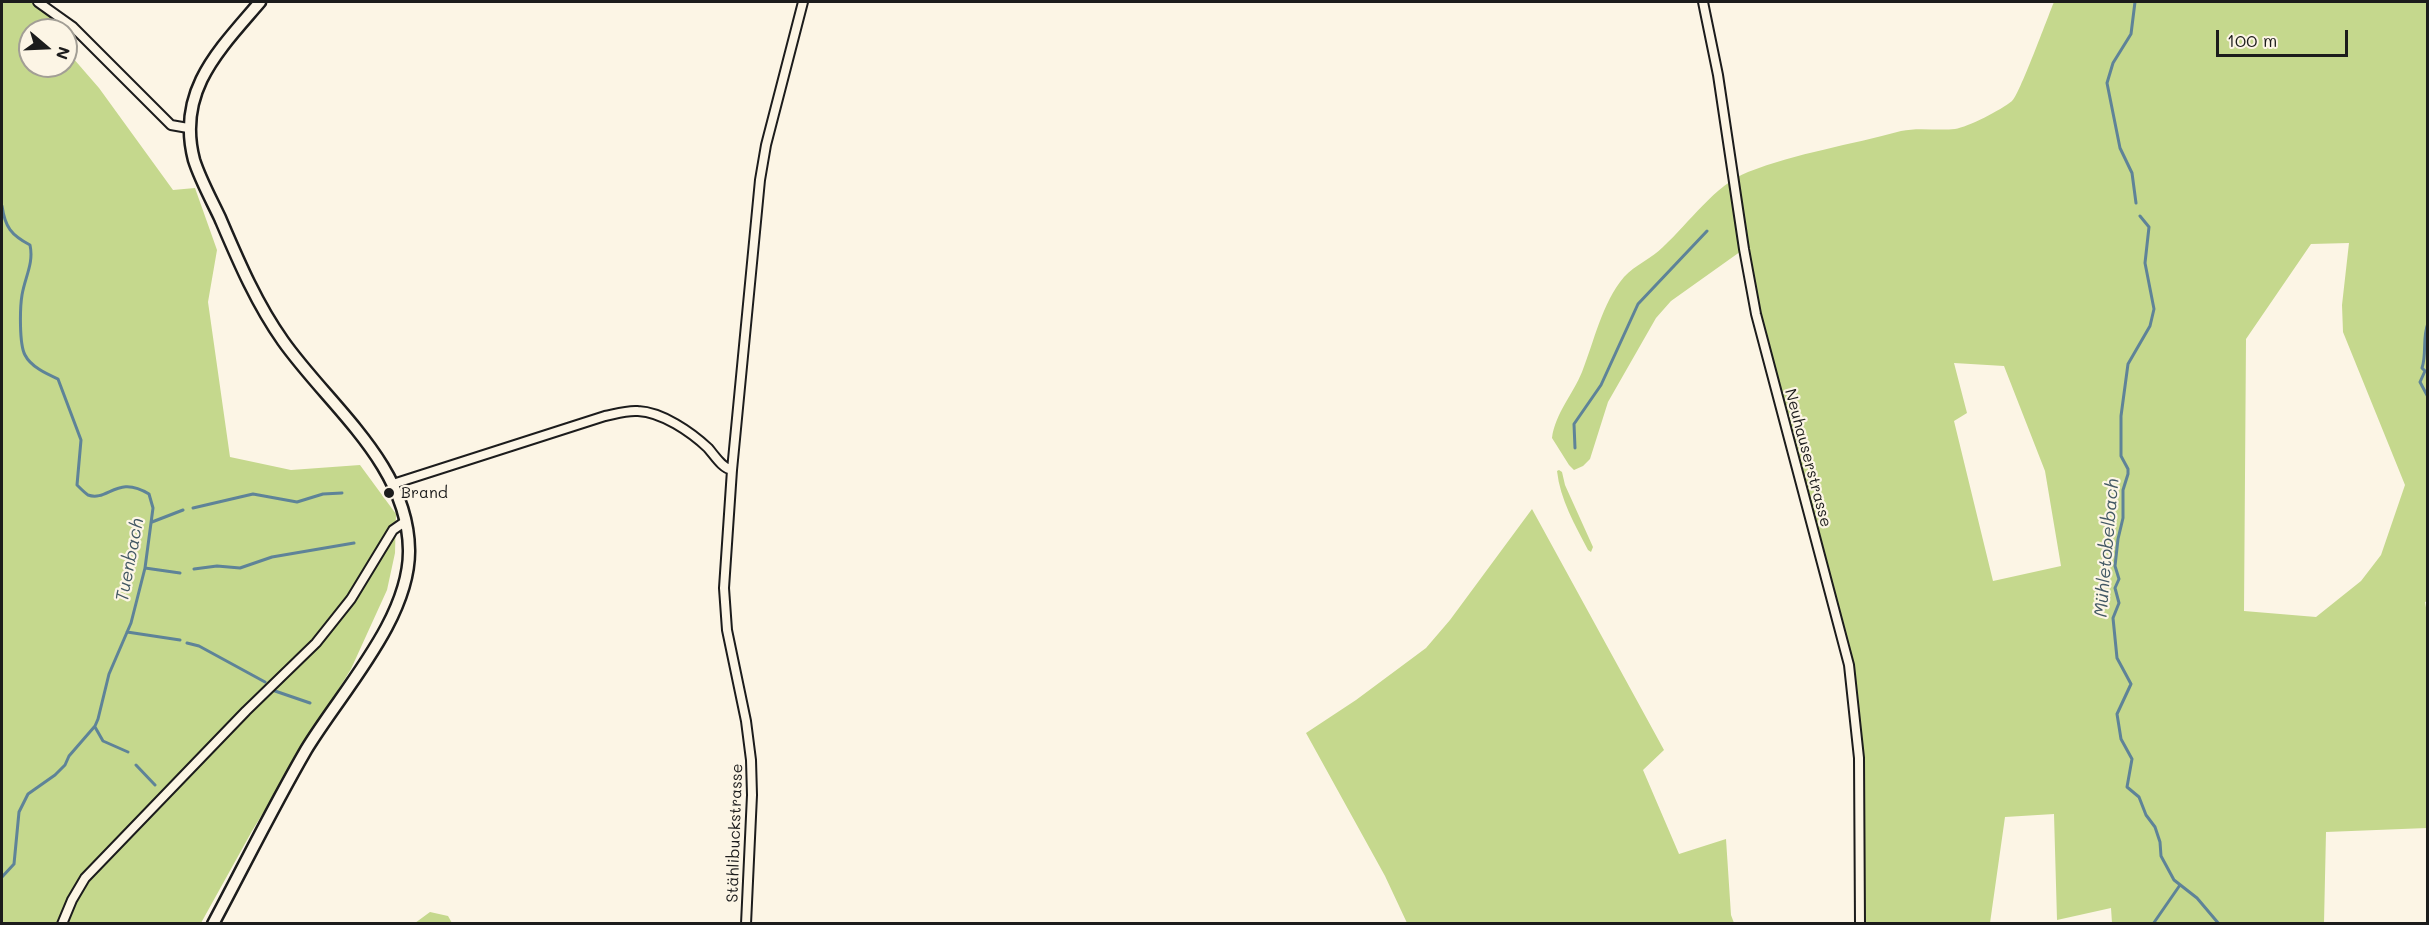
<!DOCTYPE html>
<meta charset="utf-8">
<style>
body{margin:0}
#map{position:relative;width:2429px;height:925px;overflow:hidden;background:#fcf5e5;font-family:Mali,sans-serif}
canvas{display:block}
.frame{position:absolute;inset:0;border:3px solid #1c1c1c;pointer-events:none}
.north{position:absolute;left:18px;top:18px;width:60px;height:60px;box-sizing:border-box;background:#fcf5e5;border:2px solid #a29e95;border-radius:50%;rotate:109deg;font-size:16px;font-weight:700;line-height:24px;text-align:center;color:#1c1c1c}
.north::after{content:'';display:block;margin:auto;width:21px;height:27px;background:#1c1c1c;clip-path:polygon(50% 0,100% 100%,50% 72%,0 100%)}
.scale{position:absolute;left:2216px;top:30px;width:132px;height:27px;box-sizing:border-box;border:3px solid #1c1c1c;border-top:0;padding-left:8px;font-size:18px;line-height:21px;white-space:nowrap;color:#1c1c1c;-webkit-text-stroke:4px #fcf5e5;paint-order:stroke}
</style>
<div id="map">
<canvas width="2429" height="925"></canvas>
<div class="frame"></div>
<div class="north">N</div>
<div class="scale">100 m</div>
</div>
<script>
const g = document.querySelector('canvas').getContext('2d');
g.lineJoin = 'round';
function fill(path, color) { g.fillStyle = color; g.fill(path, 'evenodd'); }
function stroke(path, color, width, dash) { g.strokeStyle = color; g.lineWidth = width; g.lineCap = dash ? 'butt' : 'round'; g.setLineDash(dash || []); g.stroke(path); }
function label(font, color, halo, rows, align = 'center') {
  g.font = font + ' Mali,sans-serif'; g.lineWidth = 4.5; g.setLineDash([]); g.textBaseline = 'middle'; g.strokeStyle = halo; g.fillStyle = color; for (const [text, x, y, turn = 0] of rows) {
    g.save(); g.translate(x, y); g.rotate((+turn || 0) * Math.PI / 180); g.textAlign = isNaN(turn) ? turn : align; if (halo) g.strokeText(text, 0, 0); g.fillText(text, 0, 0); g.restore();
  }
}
fill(new Path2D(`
 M 2,2 L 39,2 L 46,5 L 59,26 L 56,30 L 30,30 L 30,66 L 66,66 L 66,50 L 99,88 L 173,190 L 195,188 L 217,250 L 208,302 L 230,457 L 291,470 L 360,465 L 396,514 L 395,553 L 387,590 L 351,669 L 252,831 L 201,923 L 2,924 Z
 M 2054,2 L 2427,2 L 2428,601 L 2425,602 L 2428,619 L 2427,828 L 2326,832 L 2324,923 L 2112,923 L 2111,908 L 2057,920 L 2054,814 L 2005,817 L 1990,923 L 1860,923 L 1859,758 L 1849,665 L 1774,385 L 1744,249 L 1671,301 L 1656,318 L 1608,402 L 1590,459 L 1583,466 L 1574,470 L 1569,465 L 1552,438 C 1555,414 1573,394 1582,372 C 1594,342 1602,303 1624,277 C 1635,265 1652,258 1663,247 C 1689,223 1715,185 1748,172 C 1797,153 1850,145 1901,131 C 1919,127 1937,131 1955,129 C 1968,127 2001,110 2012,101 C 2019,96 2048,16 2054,2 ZM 2349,243 L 2342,305 L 2343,332 L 2405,485 L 2381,555 L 2361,581 L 2316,617 L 2244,611 L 2246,339 L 2311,244 ZM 1954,363 L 2004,366 L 2045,471 L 2061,566 L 1993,581 L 1954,421 L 1967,413 Z
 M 1559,470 L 1562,472 L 1565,485 L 1593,547 L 1591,552 L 1588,550 C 1575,525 1560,499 1557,471 Z
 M 1532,509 L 1664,750 L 1643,770 L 1679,854 L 1726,839 L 1731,915 L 1734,923 L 1407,923 L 1385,876 L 1306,733 L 1356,700 L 1426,648 L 1450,620 Z
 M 430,912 L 448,916 L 452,923 L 415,923 Z`), '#c5d88d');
stroke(new Path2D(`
 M 2135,2 L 2131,34 L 2113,63 L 2107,83 L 2120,148 L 2132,173 L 2136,203
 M 2,206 C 5,227 11,235 30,245 C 34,263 25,277 22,295 C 20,307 19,344 25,355 C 31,367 47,374 58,379 L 81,440 L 77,485 C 80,488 85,493 88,495 C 108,502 117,474 149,494 L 153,508 L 145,568 L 131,623 L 109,674 L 98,719 L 95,726 L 69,756 L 65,765 L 55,775 L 28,794 L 19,812 L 14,864 L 2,877
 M 2140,216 L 2149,227 L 2145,263 L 2154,309 L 2150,326 L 2128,364 L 2121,416 L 2121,456 L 2128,469 L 2128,474 L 2123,490 L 2123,518 L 2118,539 L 2115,566 L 2119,579 L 2115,588 L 2119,603 L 2113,618 L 2117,658 L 2131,684 L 2117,714 L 2121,739 L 2132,759 L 2127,787 L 2139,797 L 2146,815 L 2155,827 L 2160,842 L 2161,856 L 2174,880 L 2197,898 L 2219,924
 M 2428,323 C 2422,339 2427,353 2422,368 L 2425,371 L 2420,382 L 2428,397
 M 1575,448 L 1574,424 L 1601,385 L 1638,304 L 1707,231
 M 193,508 L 253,494 L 297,502 L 323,494 L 342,493
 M 152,522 L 183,510
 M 145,568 L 180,573
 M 194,569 L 217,566 L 240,568 L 272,557 L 354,543
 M 127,632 L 180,640
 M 187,643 L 199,646 L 265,682
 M 275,691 L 310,703
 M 95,727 L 103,741 L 128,752
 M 136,765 L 155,785
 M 2153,924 L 2180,885`), '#5e8398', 3);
const street = new Path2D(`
 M 38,2 L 73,27 L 171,125 L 188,128
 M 1703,2 L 1718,75 L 1744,249 L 1756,314 L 1849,665 L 1859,758 L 1860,924
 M 393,484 L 605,416 C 615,414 627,410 638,411 C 662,412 691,432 708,448 C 715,456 722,468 732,470
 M 62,924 L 72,900 L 85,878 L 246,711 L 316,643 L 351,599 L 393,530 L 406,521
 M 746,924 L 752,795 L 751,760 L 746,721 L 727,630 L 724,588 L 732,470 L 760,180 L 766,145 L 803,2`);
const secondary = new Path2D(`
 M 213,924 C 244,866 273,807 306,750 C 341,692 410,619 409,550 C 408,464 329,406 283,341 C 256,303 238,260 220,218 C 211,199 200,179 194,160 C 176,91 219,50 260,2`);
stroke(street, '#1c1c1c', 12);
stroke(secondary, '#1c1c1c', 15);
stroke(street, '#fcf5e5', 8);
stroke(secondary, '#fcf5e5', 10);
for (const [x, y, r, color] of [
 [389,493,6,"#1c1c1c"]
]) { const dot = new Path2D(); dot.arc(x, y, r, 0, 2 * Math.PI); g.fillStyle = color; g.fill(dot); stroke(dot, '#fcf5e5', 2); }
label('16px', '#1c1c1c', '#fcf5e5', [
 ["Neuhauserstrasse",1808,458,75],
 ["Stählibuckstrasse",735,833,-88]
]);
label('16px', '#1c1c1c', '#fcf5e5', [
 ["Brand",401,493]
], 'left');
label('italic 18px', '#425864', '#fcf5e5', [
 ["Mühletobelbach",2107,548,-85],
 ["Tuenbach",130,560,-79]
]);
</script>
